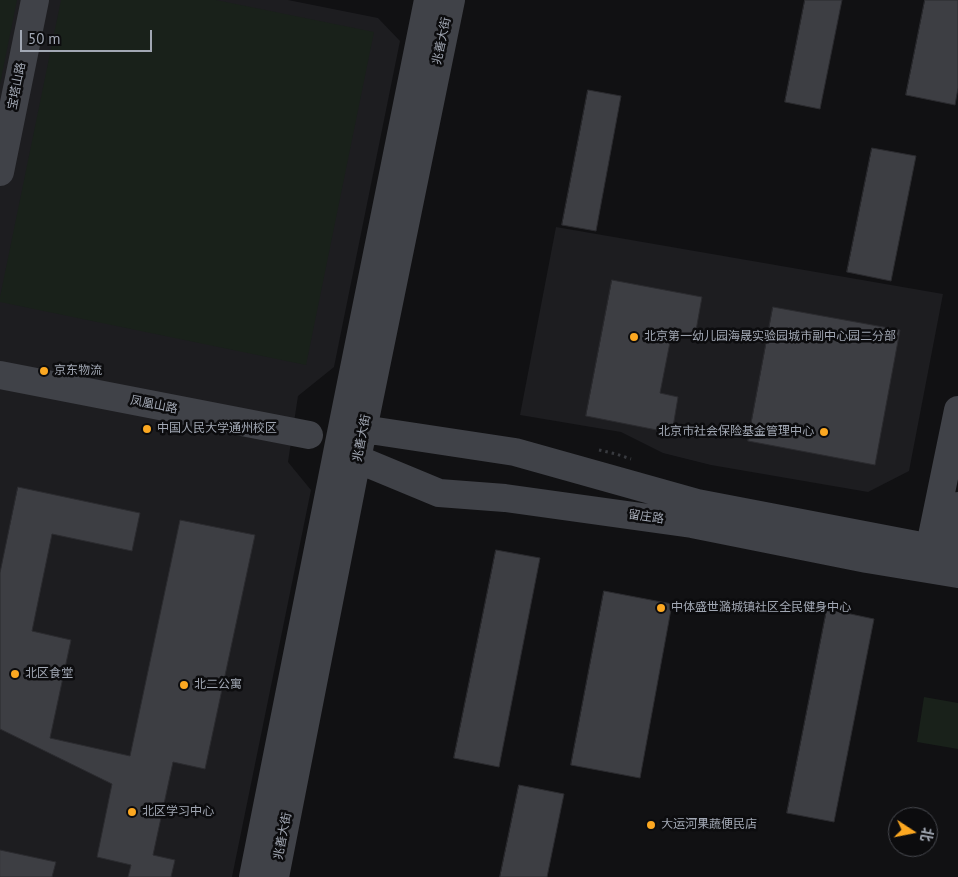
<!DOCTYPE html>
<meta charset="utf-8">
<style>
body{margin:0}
#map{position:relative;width:958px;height:877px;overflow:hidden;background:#111113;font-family:"PT Sans","Noto Sans SC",sans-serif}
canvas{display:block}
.north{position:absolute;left:888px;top:807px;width:50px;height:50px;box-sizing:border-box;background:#0c0c0e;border:1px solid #484a50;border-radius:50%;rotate:101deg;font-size:14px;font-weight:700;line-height:20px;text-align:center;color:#a2a8b4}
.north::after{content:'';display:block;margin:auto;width:18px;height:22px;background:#fca821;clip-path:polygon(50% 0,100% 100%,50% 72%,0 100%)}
.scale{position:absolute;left:20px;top:30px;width:132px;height:22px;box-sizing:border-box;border:2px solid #a2a8b4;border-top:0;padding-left:6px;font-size:15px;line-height:18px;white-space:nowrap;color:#a2a8b4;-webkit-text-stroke:4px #0c0c0e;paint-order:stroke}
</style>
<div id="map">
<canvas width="958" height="877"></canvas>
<div class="north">北</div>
<div class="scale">50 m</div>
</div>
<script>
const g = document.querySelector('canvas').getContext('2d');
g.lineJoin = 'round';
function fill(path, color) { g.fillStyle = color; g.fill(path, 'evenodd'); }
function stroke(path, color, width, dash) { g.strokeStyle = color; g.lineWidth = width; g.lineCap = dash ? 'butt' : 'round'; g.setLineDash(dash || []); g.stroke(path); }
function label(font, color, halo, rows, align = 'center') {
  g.font = font + ' "PT Sans","Noto Sans SC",sans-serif'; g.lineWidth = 5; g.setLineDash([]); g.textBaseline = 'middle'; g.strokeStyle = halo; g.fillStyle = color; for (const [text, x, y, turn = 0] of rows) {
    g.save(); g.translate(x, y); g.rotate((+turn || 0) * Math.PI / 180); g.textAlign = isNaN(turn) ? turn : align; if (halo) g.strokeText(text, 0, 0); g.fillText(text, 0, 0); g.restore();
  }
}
fill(new Path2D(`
 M 0,0 L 288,0 L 378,18 L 400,41 L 334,367 L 298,396 L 288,462 L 311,490 L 232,877 L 0,877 Z
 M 556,227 L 943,294 L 909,471 L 868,492 L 711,465 L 663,453 L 621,432 L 520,415 Z`), '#1d1d20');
fill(new Path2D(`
 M 0,0 L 17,0 L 0,84 Z
 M 61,0 L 216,0 L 374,32 L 306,365 L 0,302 L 0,297 Z
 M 924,697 L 958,703 L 958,749 L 917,742 Z`), '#19211a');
const building = new Path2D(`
 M 805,0 L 842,0 L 820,109 L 785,102 Z
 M 925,0 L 958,0 L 958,88 L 955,105 L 906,95 Z
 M 588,90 L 621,96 L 596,231 L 562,225 Z
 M 872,148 L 916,156 L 891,281 L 847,272 Z
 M 612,280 L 702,297 L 695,336 L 672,332 L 660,393 L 678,397 L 672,433 L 586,416 Z
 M 773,307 L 900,330 L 875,465 L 748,441 Z
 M 18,487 L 140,513 L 132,551 L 52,534 L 32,631 L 71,640 L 50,738 L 130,756 L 180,520 L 255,535 L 205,769 L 173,762 L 153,855 L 175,860 L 171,877 L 128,877 L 131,865 L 97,857 L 112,784 L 0,729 L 0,573 Z
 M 496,550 L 540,558 L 499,767 L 454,758 Z
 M 604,591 L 672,604 L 640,778 L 571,765 Z
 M 827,609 L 874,619 L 834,822 L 787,813 Z
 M 519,785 L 564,794 L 547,877 L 500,877 Z
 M 0,850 L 56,862 L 52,877 L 0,877 Z`);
fill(building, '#3d3e43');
stroke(building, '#2b2b2f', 1);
stroke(new Path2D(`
 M 599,450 L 616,454 L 631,459`), '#383a3f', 3, [2.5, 4]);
stroke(new Path2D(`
 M 0,172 L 35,0
 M 0,375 L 309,435
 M 345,429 L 363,429 L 515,452 L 697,503 L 958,553
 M 341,455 L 357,459 L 439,493 L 505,498 L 692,524 L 867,559 L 958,574
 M 946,557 L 958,506
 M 926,565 L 958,410
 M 253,877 L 340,438 L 428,0
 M 275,877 L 357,459 L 451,0`), '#404248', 28);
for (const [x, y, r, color] of [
 [634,337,5,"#fca821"],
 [44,371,5,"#fca821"],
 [147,429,5,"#fca821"],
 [824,432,5,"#fca821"],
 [661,608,5,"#fca821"],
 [15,674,5,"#fca821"],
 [184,685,5,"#fca821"],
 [132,812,5,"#fca821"],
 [651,825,5,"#fca821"]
]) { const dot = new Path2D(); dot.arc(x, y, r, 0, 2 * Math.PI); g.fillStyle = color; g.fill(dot); stroke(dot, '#0c0c0e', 2); }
label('12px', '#a2a8b4', '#0c0c0e', [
 ["兆善大街",442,41,-78],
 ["宝塔山路",17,86,-79],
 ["凤凰山路",154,405,11],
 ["兆善大街",362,438,-79],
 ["留庄路",646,517,8],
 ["兆善大街",283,836,-79]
]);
label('12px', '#a2a8b4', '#0c0c0e', [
 ["北京第一幼儿园海晟实验园城市副中心园二分部",644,337],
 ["京东物流",54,371],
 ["中国人民大学通州校区",157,429],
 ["北京市社会保险基金管理中心",814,432,"right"],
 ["中体盛世潞城镇社区全民健身中心",671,608],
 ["北区食堂",25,674],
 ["北二公寓",194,685],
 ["北区学习中心",142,812],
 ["大运河果蔬便民店",661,825]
], 'left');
</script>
